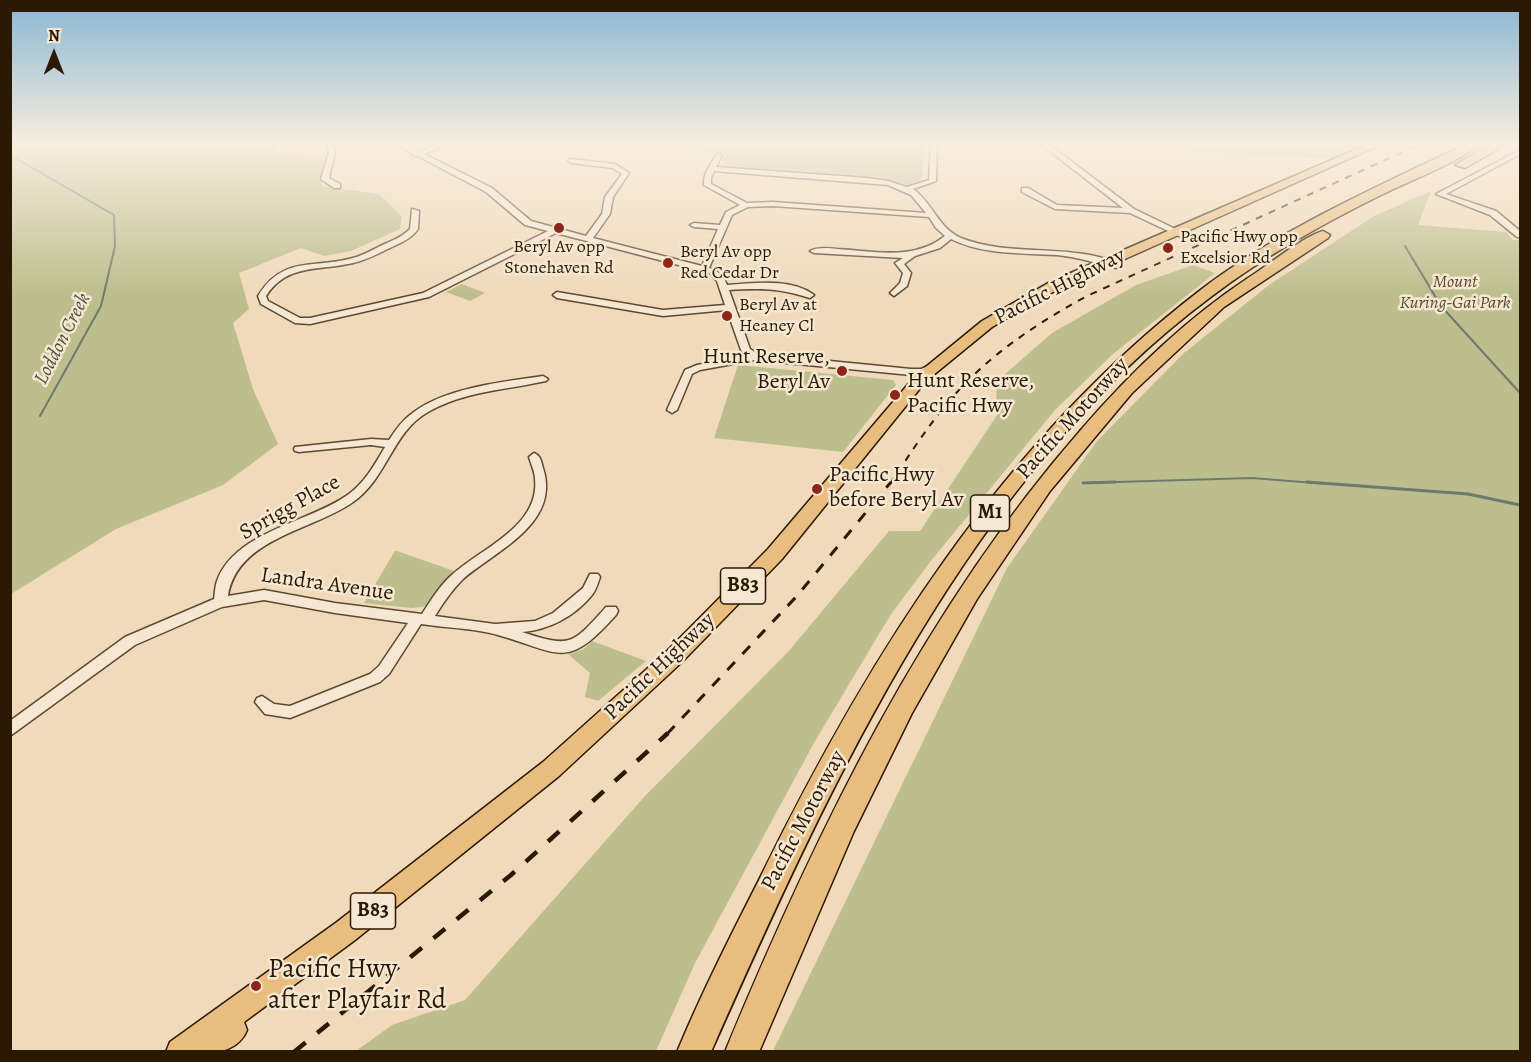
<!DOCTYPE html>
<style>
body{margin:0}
#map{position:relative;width:1531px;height:1062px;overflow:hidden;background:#f0daba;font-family:Alegreya,serif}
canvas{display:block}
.frame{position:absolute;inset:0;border:12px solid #2a1903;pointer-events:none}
.north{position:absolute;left:24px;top:24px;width:60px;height:60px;-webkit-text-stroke:4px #f5e7d2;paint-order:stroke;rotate:0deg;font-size:16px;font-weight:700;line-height:24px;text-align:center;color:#2a1903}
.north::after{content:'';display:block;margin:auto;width:21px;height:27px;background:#2a1903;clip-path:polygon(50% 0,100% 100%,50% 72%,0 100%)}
</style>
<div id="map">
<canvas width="1531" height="1062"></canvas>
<div class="frame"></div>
<div class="north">N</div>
</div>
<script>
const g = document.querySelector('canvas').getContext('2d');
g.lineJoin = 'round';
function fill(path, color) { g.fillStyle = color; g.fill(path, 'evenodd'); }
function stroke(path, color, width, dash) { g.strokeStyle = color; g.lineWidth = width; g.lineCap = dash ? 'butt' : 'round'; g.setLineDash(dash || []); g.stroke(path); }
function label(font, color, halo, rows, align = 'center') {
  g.font = font + ' Alegreya,serif'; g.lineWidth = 5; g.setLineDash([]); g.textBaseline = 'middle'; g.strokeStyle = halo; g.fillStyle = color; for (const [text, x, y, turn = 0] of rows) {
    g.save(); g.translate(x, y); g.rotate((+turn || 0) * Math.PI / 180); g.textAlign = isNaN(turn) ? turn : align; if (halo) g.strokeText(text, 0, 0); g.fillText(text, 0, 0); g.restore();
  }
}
fill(new Path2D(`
 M 11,145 L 275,145 L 277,152 L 324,157 L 322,186 L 379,194 L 402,217 L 400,229 L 351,251 L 324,256 L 301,248 L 239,273 L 249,309 L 233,323 L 253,389 L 278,444 L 223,485 L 116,529 L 11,594 Z
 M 610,145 L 925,145 L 921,180 L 909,185 L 879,177 L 723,166 L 721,165 L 725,153 Z
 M 1174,145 L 1356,145 L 1326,158 L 1189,152 Z
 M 1431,191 L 1418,225 L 1506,232 L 1513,240 L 1520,240 L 1520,1051 L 773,1051 L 1007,568 L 1097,441 L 1184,353 L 1269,285 L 1374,216 Z
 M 1193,265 L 1215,273 L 1113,354 L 1055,410 L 930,562 L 891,614 L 815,741 L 695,963 L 656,1051 L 356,1051 L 392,1025 L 465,1000 L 645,796 L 788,652 L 889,531 L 920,531 L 997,415 L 996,382 L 1052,333 L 1136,285 Z
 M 462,284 L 485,293 L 470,301 L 446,292 Z
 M 738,365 L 893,380 L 896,385 L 843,452 L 714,438 Z
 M 395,551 L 397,551 L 457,572 L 427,606 L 412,608 L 364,603 Z
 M 592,641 L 646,661 L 598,701 L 585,697 L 590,673 L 568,654 L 584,649 Z`), '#bdbe8d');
stroke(new Path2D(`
 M 10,155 L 114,215 L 115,246 L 101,306 L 40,416
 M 1405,246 L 1441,306 L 1520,393
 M 1083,483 L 1252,478 L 1327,484`), '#6e7a6d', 2);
stroke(new Path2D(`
 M 1307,482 L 1468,494 L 1520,505
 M 1083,483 L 1115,482`), '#6e7a6d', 3);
const street = new Path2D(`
 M 326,145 L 333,145 L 335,152 L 329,178 L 340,184 L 340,188 L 334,188 L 321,179 L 329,152 Z
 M 398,145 L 407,145 L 419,152 L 436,145 L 446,145 L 424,154 L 492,188 L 531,221 L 586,236 L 602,214 L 605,197 L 622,174 L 613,168 L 571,163 L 568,161 L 571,159 L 615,164 L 629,173 L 613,197 L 610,214 L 593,238 L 702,266 L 718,229 L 694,227 L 690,225 L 694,223 L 720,225 L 726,212 L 740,205 L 704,185 C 703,173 711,164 717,154 L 722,155 L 716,167 L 868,178 L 888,181 L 907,187 L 929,180 L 931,145 L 937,145 L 936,181 L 913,189 C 933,203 938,228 961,238 C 1001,254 1048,247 1090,255 C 1100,257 1112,260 1120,266 L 1116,268 C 1096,263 1078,257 1057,255 C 1022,253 983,255 951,239 L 940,248 L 915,256 L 904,264 L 911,273 L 907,286 L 894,296 L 890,293 L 900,283 L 903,273 L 895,263 L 903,258 L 814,253 L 810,251 C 817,247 829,248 837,249 C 875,251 914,261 945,236 L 936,228 L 929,217 L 773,206 L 748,207 L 732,215 L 709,268 C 718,270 724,277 727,285 C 754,283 792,278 814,295 L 810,298 C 779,288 761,288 729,290 L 750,349 L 758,354 L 911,369 L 921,369 L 933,364 L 938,367 L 926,374 L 911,375 L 755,360 L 700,370 L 692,374 L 677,410 L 672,413 L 667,410 L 685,370 L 697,365 L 747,356 L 741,350 L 727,310 L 663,316 L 557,298 L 553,295 L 557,292 L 663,310 L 725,305 L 717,281 L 709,273 L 556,233 L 429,297 L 310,324 L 295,323 L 261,304 L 258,296 C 283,255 314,269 353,258 C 365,255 375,248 387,243 C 396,239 403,236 410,229 L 412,209 L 419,211 L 418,229 C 411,239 402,242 392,247 C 379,253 367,260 353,263 C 320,271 287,263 266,296 L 268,301 L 300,318 L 310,318 L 423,293 L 548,231 L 525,225 L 486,192 L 418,156 L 414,156 L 413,154 ZM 714,171 L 888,185 L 911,195 L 926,213 L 773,202 L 747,203 L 711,184 L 711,178 Z
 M 1042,145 L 1050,145 L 1134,209 L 1190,236 L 1183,238 L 1130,213 L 1055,209 L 1022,192 L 1022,188 L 1028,188 L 1057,205 L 1123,208 Z
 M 1520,150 L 1520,154 L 1446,194 L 1496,211 L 1520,231 L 1520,237 L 1517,237 L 1490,215 L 1436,194 Z
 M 543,376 L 548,379 L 546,381 C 506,390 465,391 428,412 C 392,432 387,479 353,502 C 312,531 237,538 228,596 L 264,590 L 335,603 L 422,614 C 431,600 440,585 453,574 C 482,548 540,526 535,479 C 535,472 531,464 529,457 L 534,453 C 541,456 541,461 543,468 C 561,523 497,550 463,579 C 452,590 443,603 435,616 L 495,624 L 535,621 L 553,613 L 583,588 L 590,574 L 598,574 L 600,577 C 598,583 596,590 592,595 C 575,616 549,630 522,632 C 571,648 572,645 606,607 L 616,607 L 618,611 L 616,615 C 566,671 561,653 498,635 C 474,628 446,628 421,624 L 389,674 L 380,682 L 290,718 L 265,714 L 255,702 L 257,698 L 262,696 L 274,704 L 290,706 L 370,674 L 379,666 L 408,623 L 335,613 L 264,600 L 222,607 L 135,645 L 10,736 L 10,721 L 125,637 L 214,599 C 215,593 215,586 217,581 C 235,531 311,522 349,494 C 366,481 375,464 385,447 L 371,445 L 299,452 L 295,451 L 294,449 L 295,447 L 371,439 L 389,440 C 395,431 401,422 410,415 C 442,388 502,382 543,376 Z`);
const primary = new Path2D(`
 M 1366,145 L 1380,145 L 1060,288 L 992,327 L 926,381 L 782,559 L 682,662 L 559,776 L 355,940 L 244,1022 L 247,1030 C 234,1061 194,1052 166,1052 L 170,1042 L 337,922 L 543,762 L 668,650 L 768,549 L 916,375 L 982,321 L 1050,282 Z`);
const highway = new Path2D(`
 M 1464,145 L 1479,145 C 1453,165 1411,180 1381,195 C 1322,224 1265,256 1212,296 C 969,476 831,782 711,1052 L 677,1052 C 702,992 731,935 760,878 C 868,657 1001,444 1198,292 C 1278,230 1373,189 1464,145 Z
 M 1490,145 L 1505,145 L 1465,168 L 1455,165 Z
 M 1323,231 L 1330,235 L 1328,238 L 1224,307 L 1132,393 L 1050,491 L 977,599 L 912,713 L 854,831 L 759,1052 L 725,1052 C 816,832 923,611 1080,431 C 1129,374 1185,320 1248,278 C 1267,266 1304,236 1323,231 Z`);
stroke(street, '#5c4931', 3);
stroke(primary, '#2a1903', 3);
stroke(highway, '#2a1903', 3);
fill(street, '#f5e7d2');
fill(primary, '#e8bd7d');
fill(highway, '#e8bd7d');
stroke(new Path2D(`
 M 890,484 C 908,457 925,430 946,405 C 984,358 1034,325 1087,296 L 1418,145`), '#2a1903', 2, [7, 7]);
stroke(new Path2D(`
 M 667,734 L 796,597 L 891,482`), '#2a1903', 3, [11, 11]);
stroke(new Path2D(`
 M 294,1052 L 511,875 L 668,733`), '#2a1903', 4.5, [15, 15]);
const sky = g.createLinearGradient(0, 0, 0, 294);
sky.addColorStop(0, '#89b6d3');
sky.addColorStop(0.49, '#f8eee0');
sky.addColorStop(1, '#f8eee000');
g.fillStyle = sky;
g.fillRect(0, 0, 1531, 294);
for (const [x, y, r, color] of [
 [559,228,6,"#8f2418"],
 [1168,248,6,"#8f2418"],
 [668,263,6,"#8f2418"],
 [727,316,6,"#8f2418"],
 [842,371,6,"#8f2418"],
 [895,395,6,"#8f2418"],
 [817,489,6,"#8f2418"],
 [256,986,6,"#8f2418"]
]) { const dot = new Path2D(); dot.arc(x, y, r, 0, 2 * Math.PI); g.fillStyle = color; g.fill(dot); stroke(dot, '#f5e7d2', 2); }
label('18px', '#2a1903', '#f5e7d2', [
 ["Pacific Hwy opp",1180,238],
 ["Excelsior Rd",1180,259],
 ["Beryl Av opp",559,248,"center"],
 ["Stonehaven Rd",559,269,"center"],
 ["Beryl Av opp",680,253],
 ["Red Cedar Dr",680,274],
 ["Beryl Av at",739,306],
 ["Heaney Cl",739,327]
], 'left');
label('italic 18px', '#564b2c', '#f5e7d2', [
 ["Mount",1455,283],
 ["Kuring-Gai Park",1455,304]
]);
label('italic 20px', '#525141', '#f5e7d2', [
 ["Loddon Creek",63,339,-63]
]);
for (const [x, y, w] of [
 [990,513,39],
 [743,586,45],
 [373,911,45]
]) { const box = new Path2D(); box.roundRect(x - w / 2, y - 18, w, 36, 4.5); g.fillStyle = '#f5e7d2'; g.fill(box); stroke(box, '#2a1903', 1.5); }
label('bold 21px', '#2a1903', null, [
 ["M1",990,513],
 ["B83",743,586],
 ["B83",373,911]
]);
label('22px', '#2a1903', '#f5e7d2', [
 ["Pacific Highway",1060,287,-27],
 ["Pacific Motorway",1073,419,-48],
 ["Sprigg Place",290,508,-29],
 ["Landra Avenue",327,585,8],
 ["Pacific Highway",660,667,-44],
 ["Pacific Motorway",804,821,-62]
]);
label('22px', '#2a1903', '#f5e7d2', [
 ["Hunt Reserve,",830,358,"right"],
 ["Beryl Av",830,383,"right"],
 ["Hunt Reserve,",907,382],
 ["Pacific Hwy",907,407],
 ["Pacific Hwy",829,476],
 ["before Beryl Av",829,501]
], 'left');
label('27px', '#2a1903', '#f5e7d2', [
 ["Pacific Hwy",268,970],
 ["after Playfair Rd",268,1001]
], 'left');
</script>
